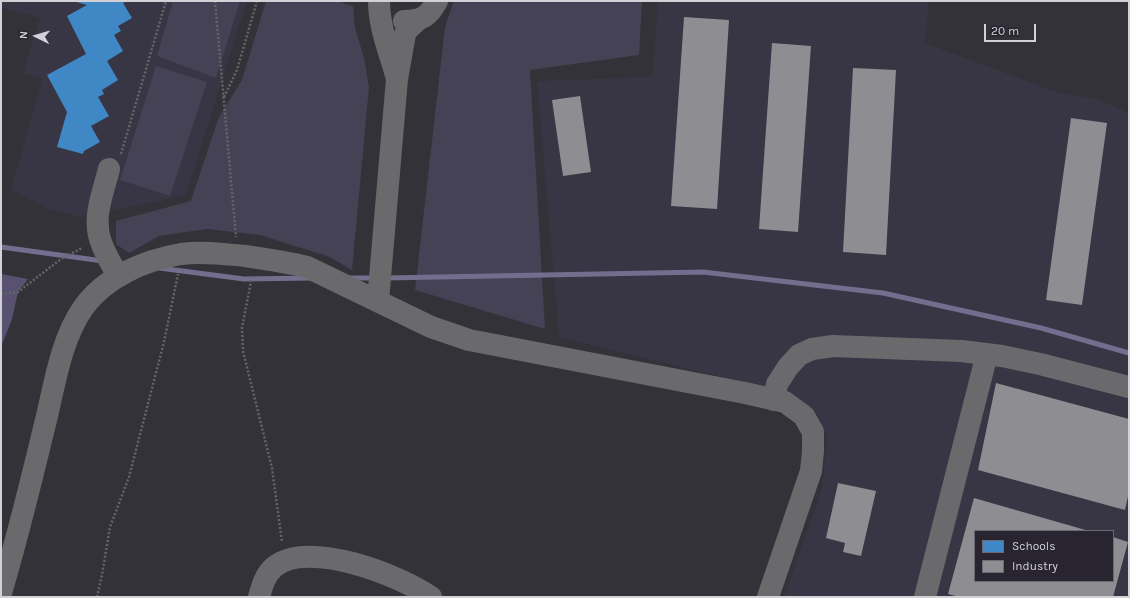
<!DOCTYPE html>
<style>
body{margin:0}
#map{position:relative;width:1130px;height:598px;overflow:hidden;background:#333238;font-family:Karla,sans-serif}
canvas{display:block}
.frame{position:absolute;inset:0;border:2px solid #d2d1d8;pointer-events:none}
.legend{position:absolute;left:974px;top:530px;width:140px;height:52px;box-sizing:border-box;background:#282531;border:1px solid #6c6a74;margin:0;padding:5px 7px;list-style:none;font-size:12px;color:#d2d1d8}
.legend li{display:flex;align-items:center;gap:8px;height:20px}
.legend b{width:20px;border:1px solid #6c6a74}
.north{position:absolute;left:16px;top:16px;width:40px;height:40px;-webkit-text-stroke:3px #282531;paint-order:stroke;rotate:275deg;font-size:11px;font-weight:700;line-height:16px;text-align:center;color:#d2d1d8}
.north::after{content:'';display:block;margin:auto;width:14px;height:18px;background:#d2d1d8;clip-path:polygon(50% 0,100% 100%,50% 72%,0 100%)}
.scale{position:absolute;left:984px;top:24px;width:52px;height:18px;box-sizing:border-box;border:2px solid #d2d1d8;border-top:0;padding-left:5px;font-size:12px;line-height:14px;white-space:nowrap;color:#d2d1d8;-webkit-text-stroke:3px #282531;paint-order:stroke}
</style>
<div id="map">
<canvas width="1130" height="598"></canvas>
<div class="frame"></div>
<ul class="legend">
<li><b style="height:11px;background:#3f88c5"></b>Schools</li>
<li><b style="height:11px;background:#8d8d92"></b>Industry</li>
</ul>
<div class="north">N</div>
<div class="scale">20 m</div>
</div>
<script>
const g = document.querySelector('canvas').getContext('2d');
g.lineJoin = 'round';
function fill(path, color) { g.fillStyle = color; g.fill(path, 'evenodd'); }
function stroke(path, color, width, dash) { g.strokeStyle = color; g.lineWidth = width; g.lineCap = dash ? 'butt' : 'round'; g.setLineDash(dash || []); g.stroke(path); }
fill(new Path2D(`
 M 1,1 L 247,1 L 186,195 L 81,217 L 47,208 L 11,190 L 42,79 L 23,73 L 40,18 L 1,8 Z
 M 658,1 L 929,1 L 925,43 L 1062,94 L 1094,98 L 1129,113 L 1129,597 L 784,597 L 822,488 L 827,436 L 814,414 L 795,395 L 559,337 L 537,81 L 652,77 ZM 975,531 L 1113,531 L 1113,581 L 975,581 Z`), '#383545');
fill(new Path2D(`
 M 173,1 L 240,1 L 216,78 L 157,56 Z
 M 266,1 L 336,1 L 353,6 L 355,28 L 364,58 L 369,87 L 352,270 L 330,257 L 260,235 L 207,229 L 159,236 L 129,253 L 116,244 L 116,221 L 191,201 L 219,117 L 242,80 Z
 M 454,1 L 642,1 L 639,55 L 530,70 L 545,329 L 415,290 L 445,27 Z
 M 156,66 L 207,82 L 170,196 L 120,180 Z`), '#464255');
fill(new Path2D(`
 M 1,274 L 28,279 L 18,292 L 12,319 L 1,347 Z`), '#58516f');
fill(new Path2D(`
 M 73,1 L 127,1 L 123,3 L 132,18 L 118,26 L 121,31 L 114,35 L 123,51 L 107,61 L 118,80 L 102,90 L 104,94 L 98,97 L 109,116 L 91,126 L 100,142 L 84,151 L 83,154 L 57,147 L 67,112 L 47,75 L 86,54 L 67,16 L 87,5 Z`), '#3f88c5');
fill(new Path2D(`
 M 684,17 L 729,20 L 717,209 L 671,206 Z
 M 772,43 L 811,46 L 798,232 L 759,229 Z
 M 853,68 L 896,70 L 886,255 L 843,252 Z
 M 580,96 L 591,172 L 563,176 L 552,100 Z
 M 1071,118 L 1107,123 L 1082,305 L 1046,300 Z
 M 996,383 L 1129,419 L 1129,492 L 1125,510 L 978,470 Z
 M 838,483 L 876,491 L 861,556 L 843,552 L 845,543 L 826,538 Z
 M 974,498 L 1089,531 L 975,531 L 975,581 L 1113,581 L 1113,537 L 1128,542 L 1113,597 L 959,597 L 948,594 Z`), '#8d8d92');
stroke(new Path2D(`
 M 1,247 L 103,261
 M 159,268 L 244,279 L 312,278
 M 350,278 L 374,278
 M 386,278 L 703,272 L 883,293 L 1041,328 L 1129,353`), '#756d8e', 5);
stroke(new Path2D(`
 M 215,1 L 236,237
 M 224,97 L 237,70 L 257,1
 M 121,154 L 166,1
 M 252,276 L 242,328 L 243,351 L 272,468 L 282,542
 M 1,294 L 18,292 L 61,259 L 82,248
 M 97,597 L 102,575 L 110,527 L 129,477 L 164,342 L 178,274`), '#656568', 2.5, [2, 2]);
stroke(new Path2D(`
 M 379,1 C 379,28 390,53 397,79 L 405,34 L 409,28 L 418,20
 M 404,21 C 422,21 429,16 437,1
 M 109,169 C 103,193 92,218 101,242 C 105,254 112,265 118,276
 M 378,301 L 397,79
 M 774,400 L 777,384 L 788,367 L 799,355 L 812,349 L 833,346 L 961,351 L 1002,356 L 1040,364 L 1129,387
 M 1,593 C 18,536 32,478 46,420 C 55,383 61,340 83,308 C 105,277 145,260 181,254 C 202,251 224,254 245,256 C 266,259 287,262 307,267 L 431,327 L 469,340 L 745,393 L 785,402 L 804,416 L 813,432 L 813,451 L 811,471 L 768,597
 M 259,597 C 262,586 265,575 274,567 C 308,539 399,575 431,597
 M 925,597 L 987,354`), '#6a6a6d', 22);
</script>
